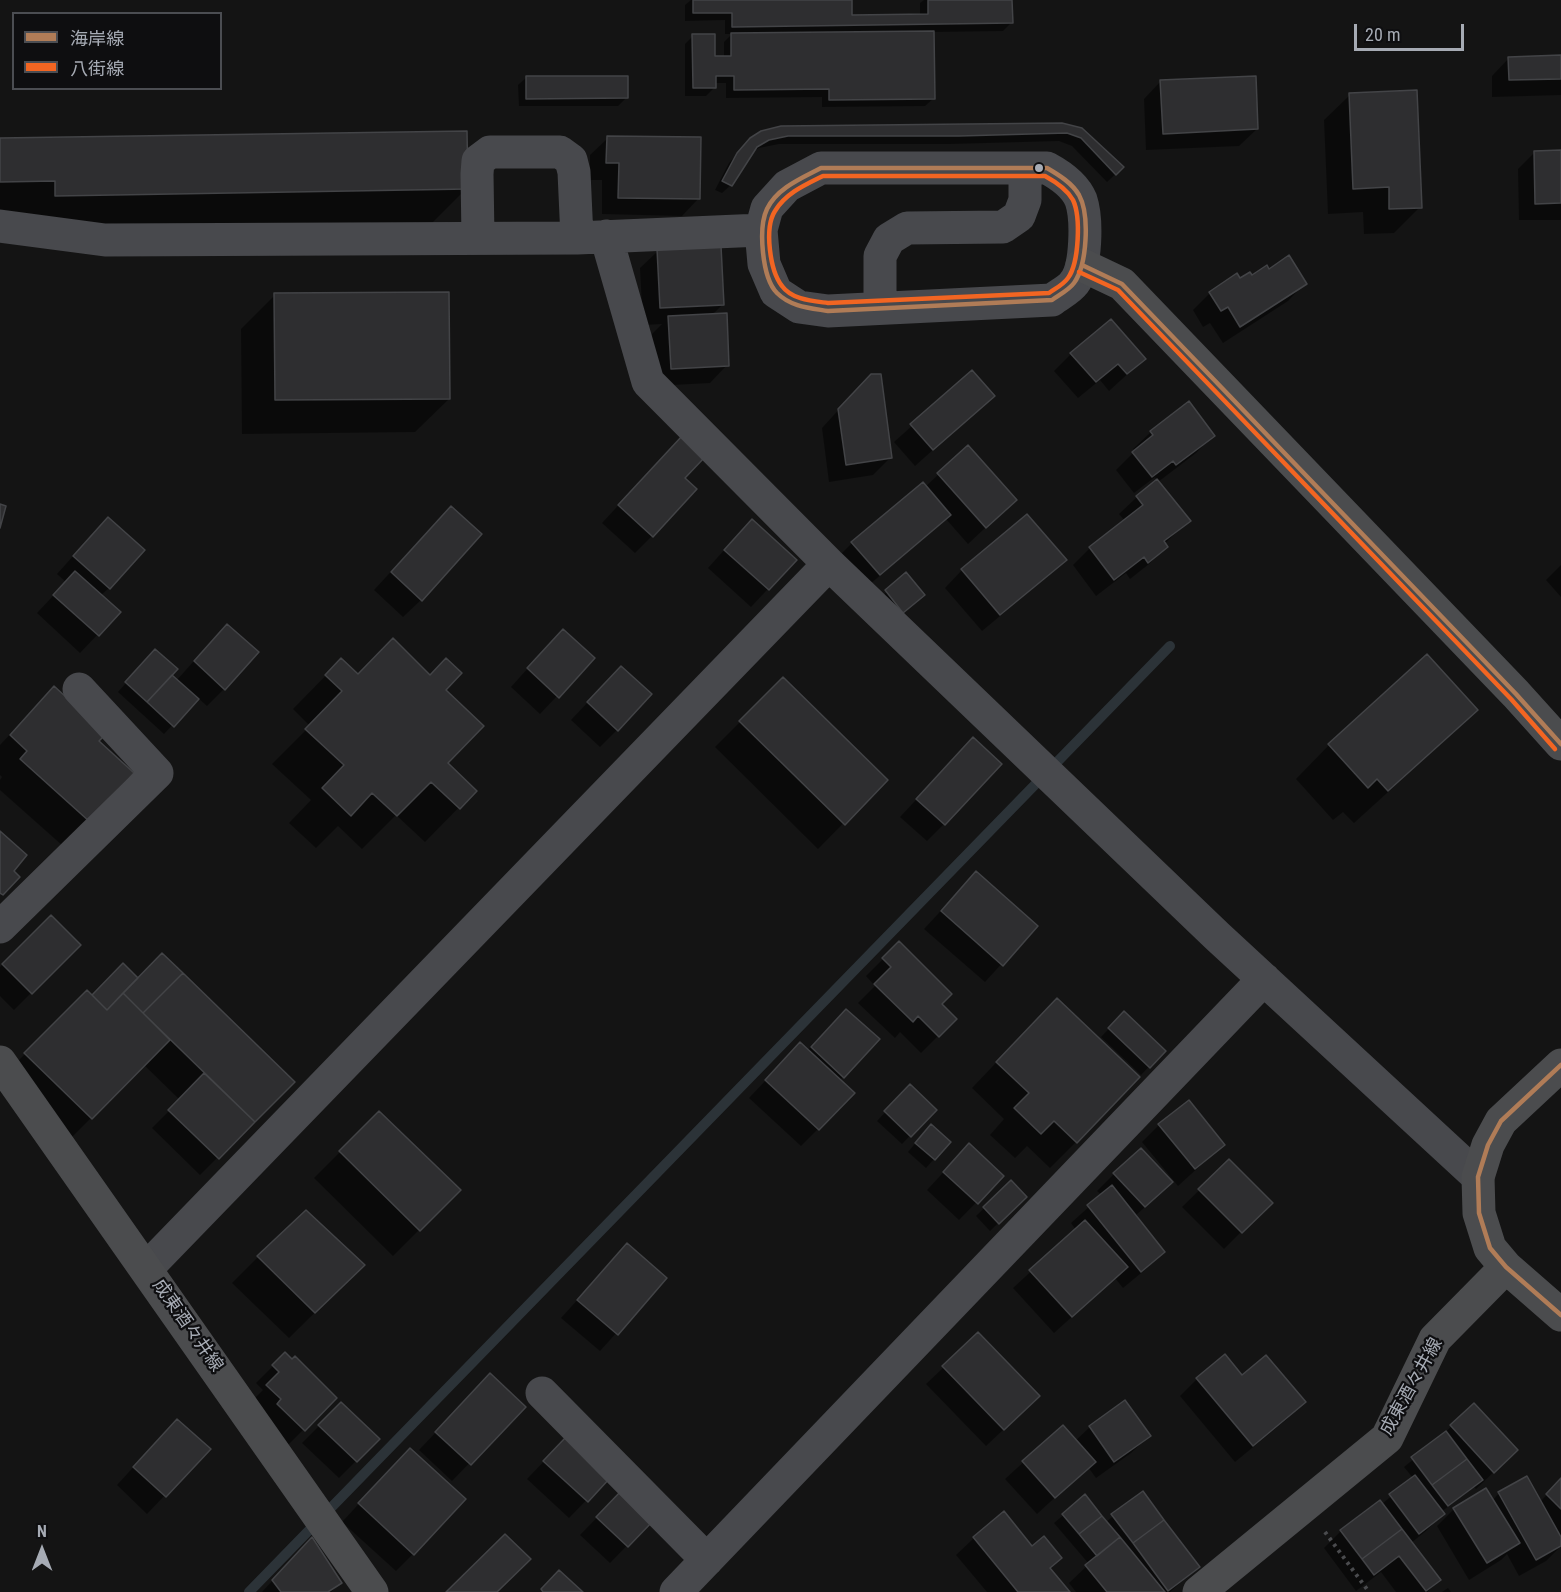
<!DOCTYPE html>
<meta charset="utf-8">
<style>
body{margin:0}
#map{position:relative;width:1561px;height:1592px;overflow:hidden;background:#141414;font-family:"Roboto Condensed","Noto Sans JP",sans-serif}
canvas{display:block}
.legend{position:absolute;left:12px;top:12px;width:210px;height:78px;box-sizing:border-box;background:#0e0e10;border:2px solid #4b4d52;margin:0;padding:8px 10px;list-style:none;font-size:18px;color:#a6abb4}
.legend li{display:flex;align-items:center;gap:12px;height:30px}
.legend b{width:30px;border:2px solid #4b4d52}
.north{position:absolute;left:12px;top:1520px;width:60px;height:60px;-webkit-text-stroke:4px #0e0e10;paint-order:stroke;rotate:0deg;font-size:16px;font-weight:700;line-height:24px;text-align:center;color:#a6abb4}
.north::after{content:'';display:block;margin:auto;width:21px;height:27px;background:#a6abb4;clip-path:polygon(50% 0,100% 100%,50% 72%,0 100%)}
.scale{position:absolute;left:1354px;top:24px;width:110px;height:27px;box-sizing:border-box;border:3px solid #a6abb4;border-top:0;padding-left:8px;font-size:18px;line-height:21px;white-space:nowrap;color:#a6abb4;-webkit-text-stroke:4px #0e0e10;paint-order:stroke}
</style>
<div id="map">
<canvas width="1561" height="1592"></canvas>
<ul class="legend">
<li><b style="height:8px;background:#b07c57"></b>海岸線</li>
<li><b style="height:8px;background:#f26522"></b>八街線</li>
</ul>
<div class="north">N</div>
<div class="scale">20 m</div>
</div>
<script>
const g = document.querySelector('canvas').getContext('2d');
g.lineJoin = 'round';
function fill(path, color) { g.fillStyle = color; g.fill(path, 'evenodd'); }
function stroke(path, color, width, dash) { g.strokeStyle = color; g.lineWidth = width; g.lineCap = dash ? 'butt' : 'round'; g.setLineDash(dash || []); g.stroke(path); }
function label(font, color, halo, rows, align = 'center') {
  g.font = font + ' "Roboto Condensed","Noto Sans JP",sans-serif'; g.lineWidth = 4.5; g.setLineDash([]); g.textBaseline = 'middle'; g.strokeStyle = halo; g.fillStyle = color; for (const [text, x, y, turn = 0] of rows) {
    g.save(); g.translate(x, y); g.rotate((+turn || 0) * Math.PI / 180); g.textAlign = isNaN(turn) ? turn : align; if (halo) g.strokeText(text, 0, 0); g.fillText(text, 0, 0); g.restore();
  }
}
fill(new Path2D(`
 M 691,0 L 850,0 L 851,17 L 920,15 L 920,3 L 924,0 L 1011,0 L 1011,23 L 1003,31 L 933,32 L 934,98 L 925,106 L 822,107 L 822,97 L 726,98 L 726,83 L 714,83 L 714,88 L 706,96 L 685,96 L 685,44 L 693,36 L 713,58 L 724,58 L 724,42 L 732,34 L 725,34 L 725,20 L 685,21 L 685,5 Z
 M 1561,57 L 1561,95 L 1492,97 L 1492,76 L 1509,58 Z
 M 527,77 L 627,97 L 618,106 L 519,106 L 518,85 Z
 M 1161,81 L 1257,129 L 1239,146 L 1146,150 L 1144,99 Z
 M 1350,95 L 1420,207 L 1394,233 L 1364,234 L 1363,212 L 1328,214 L 1324,120 Z
 M 1081,130 L 1122,168 L 1107,182 L 1072,146 L 1059,141 L 950,144 L 779,144 L 759,148 L 752,152 L 731,185 L 722,193 L 715,190 L 729,163 L 742,149 L 762,132 Z
 M 608,138 L 699,198 L 682,216 L 602,214 L 602,180 L 590,180 L 590,155 Z
 M 0,140 L 466,189 L 432,223 L 22,229 L 0,215 Z
 M 1561,151 L 1561,220 L 1519,220 L 1518,169 L 1535,152 Z
 M 658,251 L 722,305 L 712,315 L 727,365 L 710,383 L 654,386 L 652,334 L 662,324 L 643,325 L 640,268 Z
 M 1269,271 L 1305,283 L 1288,301 L 1223,343 L 1210,323 L 1203,327 L 1193,310 L 1210,293 Z
 M 275,295 L 449,399 L 415,432 L 242,434 L 241,329 Z
 M 1071,354 L 1144,359 L 1109,391 L 1100,380 L 1078,398 L 1054,371 Z
 M 972,372 L 993,396 L 915,466 L 894,442 Z
 M 854,393 L 891,457 L 873,475 L 829,482 L 822,428 Z
 M 1188,403 L 1213,435 L 1196,453 L 1158,482 L 1189,521 L 1164,544 L 1166,547 L 1149,564 L 1130,579 L 1126,573 L 1096,596 L 1073,565 L 1090,548 L 1125,521 L 1119,514 L 1137,497 L 1158,481 L 1155,477 L 1134,493 L 1116,470 L 1135,451 L 1133,449 L 1151,432 Z
 M 968,447 L 1015,500 L 968,544 L 946,519 L 862,591 L 835,560 L 852,543 L 925,487 Z
 M 665,455 L 683,479 L 652,536 L 635,553 L 602,523 Z
 M 1027,516 L 1064,560 L 1047,577 L 982,631 L 945,588 L 962,570 Z
 M 434,525 L 421,600 L 403,617 L 374,590 Z
 M 91,536 L 109,588 L 100,596 L 119,612 L 80,653 L 37,613 L 66,582 L 57,574 Z
 M 735,538 L 795,560 L 751,607 L 708,568 Z
 M 1561,565 L 1561,597 L 1546,580 Z
 M 906,574 L 923,595 L 894,620 L 878,600 Z
 M 210,643 L 224,689 L 207,706 L 198,698 L 164,734 L 118,692 L 147,659 L 176,681 Z
 M 546,648 L 557,696 L 540,714 L 511,687 Z
 M 341,660 L 357,676 L 429,676 L 444,690 L 446,764 L 475,791 L 425,842 L 396,815 L 362,849 L 338,826 L 316,848 L 289,823 L 311,800 L 272,764 L 310,726 L 293,709 Z
 M 783,679 L 886,780 L 818,849 L 715,747 Z
 M 604,685 L 617,730 L 600,747 L 571,720 Z
 M 54,688 L 97,741 L 132,773 L 63,846 L 0,790 L 0,780 L 2,777 L 0,775 L 0,745 Z
 M 1476,710 L 1442,743 L 1354,823 L 1343,812 L 1333,820 L 1296,779 L 1329,745 Z
 M 956,757 L 944,824 L 927,841 L 900,817 Z
 M 976,873 L 1036,926 L 985,982 L 924,929 Z
 M 51,917 L 79,945 L 14,1010 L 0,996 L 0,967 Z
 M 899,943 L 940,1004 L 955,1019 L 921,1053 L 900,1032 L 895,1038 L 858,1003 L 875,986 L 866,976 Z
 M 162,955 L 293,1082 L 200,1175 L 152,1128 L 180,1100 L 144,1065 L 65,1144 L 0,1079 L 87,992 L 107,1012 L 94,994 L 138,980 Z
 M 1124,1013 L 1164,1051 L 1141,1075 L 1101,1037 Z
 M 1031,1026 L 1076,1142 L 1050,1168 L 1027,1146 L 1015,1158 L 990,1135 L 1004,1119 L 972,1088 Z
 M 829,1028 L 878,1039 L 839,1081 L 818,1129 L 801,1146 L 749,1098 L 783,1062 L 807,1051 Z
 M 910,1086 L 935,1110 L 902,1144 L 877,1121 Z
 M 379,1113 L 459,1190 L 393,1256 L 314,1178 Z
 M 1159,1125 L 1223,1145 L 1178,1186 L 1142,1142 Z
 M 923,1134 L 949,1142 L 926,1168 L 908,1152 Z
 M 1229,1161 L 1270,1203 L 1224,1249 L 1182,1207 Z
 M 952,1163 L 1002,1176 L 959,1220 L 927,1190 Z
 M 1114,1174 L 1154,1199 L 1135,1216 L 1163,1252 L 1146,1269 L 1123,1288 L 1115,1278 L 1054,1333 L 1013,1288 L 1076,1230 L 1071,1223 L 1102,1195 L 1097,1191 Z
 M 1011,1182 L 1025,1197 L 990,1231 L 976,1216 Z
 M 627,1245 L 665,1279 L 600,1351 L 561,1318 Z
 M 258,1257 L 363,1265 L 289,1338 L 232,1283 Z
 M 285,1354 L 335,1398 L 286,1447 L 250,1403 L 263,1390 L 256,1383 Z
 M 944,1367 L 1021,1413 L 986,1446 L 926,1384 Z
 M 1242,1377 L 1304,1402 L 1286,1420 L 1235,1462 L 1180,1396 L 1197,1379 Z
 M 473,1393 L 524,1407 L 452,1481 L 419,1450 Z
 M 1124,1402 L 1149,1436 L 1131,1453 L 1096,1478 L 1088,1467 L 1037,1514 L 1005,1479 L 1062,1427 L 1075,1441 L 1090,1427 Z
 M 341,1404 L 378,1439 L 339,1478 L 302,1443 Z
 M 1474,1405 L 1499,1467 L 1476,1489 L 1474,1487 L 1441,1512 L 1443,1514 L 1426,1531 L 1411,1543 L 1439,1580 L 1427,1592 L 1396,1592 L 1381,1572 L 1356,1591 L 1324,1548 L 1341,1531 L 1382,1504 L 1413,1478 L 1404,1467 L 1437,1440 Z
 M 160,1438 L 209,1449 L 147,1514 L 117,1485 Z
 M 549,1456 L 608,1478 L 569,1518 L 527,1479 Z
 M 393,1467 L 413,1554 L 396,1571 L 342,1522 Z
 M 1561,1480 L 1561,1546 L 1546,1561 L 1519,1576 L 1507,1554 L 1501,1560 L 1469,1580 L 1437,1526 L 1454,1509 L 1492,1501 L 1499,1493 L 1540,1502 Z
 M 622,1492 L 652,1520 L 610,1563 L 580,1535 Z
 M 1142,1493 L 1198,1567 L 1170,1592 L 1076,1592 L 1069,1583 L 1089,1564 L 1054,1523 L 1085,1497 L 1106,1522 Z
 M 1004,1513 L 1049,1569 L 1068,1592 L 987,1592 L 956,1555 L 974,1538 Z
 M 295,1556 L 340,1583 L 331,1592 L 262,1592 Z
 M 1448,1588 L 1451,1592 L 1442,1592 Z`), '#0007');
stroke(new Path2D(`
 M 249,1592 L 1170,646`), '#2c3338', 10);
const building = new Path2D(`
 M 693,0 L 852,0 L 852,15 L 928,14 L 928,0 L 1012,0 L 1013,23 L 732,27 L 732,13 L 693,13 Z
 M 934,31 L 935,99 L 829,100 L 829,89 L 734,90 L 734,76 L 716,76 L 716,88 L 693,88 L 692,34 L 715,34 L 715,56 L 731,56 L 731,33 Z
 M 1561,55 L 1561,79 L 1509,80 L 1508,57 Z
 M 526,76 L 628,76 L 628,98 L 526,99 Z
 M 1256,76 L 1258,129 L 1163,134 L 1160,80 Z
 M 1417,90 L 1422,208 L 1389,209 L 1389,187 L 1353,189 L 1349,93 Z
 M 1062,123 L 1082,128 L 1124,167 L 1116,175 L 1081,138 L 1067,133 L 959,136 L 788,136 L 769,140 L 757,147 L 732,186 L 722,181 L 737,153 L 750,138 L 761,131 L 781,126 Z
 M 467,131 L 468,189 L 55,196 L 55,181 L 0,182 L 0,138 Z
 M 607,136 L 701,137 L 700,199 L 618,198 L 619,163 L 606,163 Z
 M 1561,150 L 1561,203 L 1535,204 L 1534,151 Z
 M 721,246 L 724,305 L 660,308 L 657,249 Z
 M 1289,255 L 1307,284 L 1240,327 L 1228,307 L 1221,311 L 1209,292 L 1237,273 L 1240,278 L 1250,272 L 1252,275 L 1267,265 L 1269,269 Z
 M 449,292 L 450,399 L 275,400 L 274,293 Z
 M 727,313 L 729,366 L 671,369 L 668,316 Z
 M 1111,319 L 1146,359 L 1127,374 L 1118,364 L 1096,382 L 1070,353 Z
 M 972,370 L 995,396 L 933,450 L 910,424 Z
 M 871,374 L 881,374 L 892,458 L 846,465 L 838,409 Z
 M 1189,401 L 1215,436 L 1176,465 L 1173,461 L 1152,477 L 1132,452 L 1153,435 L 1150,431 Z
 M 682,436 L 705,457 L 685,478 L 697,489 L 653,537 L 618,505 Z
 M 968,445 L 1017,500 L 986,528 L 937,473 Z
 M 1157,479 L 1191,521 L 1164,541 L 1168,547 L 1148,563 L 1144,557 L 1114,580 L 1089,547 L 1143,505 L 1136,496 Z
 M 923,482 L 951,515 L 880,575 L 851,542 Z
 M 0,504 L 6,506 L 0,528 Z
 M 451,506 L 482,534 L 422,601 L 391,572 Z
 M 1027,514 L 1067,560 L 1000,615 L 961,569 Z
 M 108,517 L 145,550 L 110,589 L 73,556 Z
 M 752,519 L 797,560 L 769,590 L 724,550 Z
 M 75,571 L 121,612 L 99,636 L 53,595 Z
 M 906,572 L 925,595 L 903,613 L 885,590 Z
 M 227,624 L 259,652 L 225,690 L 194,661 Z
 M 563,629 L 595,658 L 559,698 L 527,668 Z
 M 393,638 L 430,675 L 446,658 L 462,673 L 446,690 L 484,726 L 448,763 L 477,791 L 460,809 L 431,782 L 397,816 L 372,793 L 351,816 L 322,788 L 344,765 L 305,729 L 342,691 L 325,675 L 341,658 L 358,674 Z
 M 155,649 L 178,669 L 147,702 L 125,682 Z
 M 1427,654 L 1478,710 L 1388,791 L 1377,779 L 1368,788 L 1328,744 Z
 M 621,666 L 652,694 L 618,731 L 587,702 Z
 M 172,675 L 199,699 L 174,727 L 147,702 Z
 M 783,677 L 888,780 L 845,825 L 739,721 Z
 M 54,686 L 106,734 L 99,741 L 134,773 L 90,822 L 20,759 L 27,751 L 10,735 Z
 M 973,737 L 1002,764 L 945,825 L 916,799 Z
 M 0,831 L 27,855 L 14,871 L 20,877 L 3,895 L 0,893 Z
 M 976,871 L 1038,926 L 1003,966 L 941,911 Z
 M 51,915 L 81,945 L 32,994 L 2,964 Z
 M 899,941 L 952,994 L 942,1004 L 957,1019 L 939,1037 L 918,1016 L 913,1022 L 874,984 L 891,967 L 882,958 Z
 M 162,953 L 183,973 L 143,1013 L 123,993 Z
 M 123,963 L 138,978 L 107,1010 L 92,995 Z
 M 183,973 L 295,1082 L 255,1122 L 143,1013 Z
 M 87,990 L 107,1010 L 123,993 L 170,1040 L 92,1119 L 24,1053 Z
 M 1057,998 L 1140,1077 L 1077,1143 L 1054,1121 L 1041,1134 L 1014,1108 L 1029,1093 L 996,1062 Z
 M 846,1009 L 880,1039 L 844,1078 L 811,1047 Z
 M 1124,1011 L 1166,1051 L 1150,1068 L 1108,1028 Z
 M 800,1042 L 855,1093 L 819,1130 L 765,1080 Z
 M 204,1073 L 255,1122 L 219,1159 L 168,1110 Z
 M 910,1084 L 937,1110 L 911,1137 L 884,1111 Z
 M 1189,1100 L 1225,1145 L 1195,1169 L 1158,1124 Z
 M 379,1111 L 461,1190 L 420,1231 L 339,1151 Z
 M 931,1124 L 951,1142 L 935,1160 L 915,1143 Z
 M 969,1143 L 1004,1176 L 978,1204 L 943,1172 Z
 M 1141,1148 L 1173,1182 L 1145,1207 L 1113,1173 Z
 M 1229,1159 L 1273,1203 L 1242,1233 L 1198,1189 Z
 M 1011,1180 L 1027,1197 L 999,1224 L 983,1207 Z
 M 1112,1185 L 1165,1252 L 1141,1272 L 1087,1205 Z
 M 306,1210 L 365,1265 L 315,1313 L 257,1256 Z
 M 1085,1220 L 1128,1267 L 1072,1317 L 1029,1270 Z
 M 627,1243 L 667,1278 L 618,1335 L 577,1300 Z
 M 978,1332 L 1040,1396 L 1004,1430 L 942,1366 Z
 M 285,1352 L 292,1359 L 295,1356 L 337,1398 L 305,1431 L 277,1404 L 281,1399 L 266,1385 L 279,1372 L 272,1365 Z
 M 1225,1354 L 1242,1375 L 1266,1355 L 1306,1402 L 1253,1446 L 1196,1378 Z
 M 490,1373 L 526,1407 L 471,1465 L 435,1432 Z
 M 1125,1400 L 1151,1436 L 1114,1462 L 1089,1426 Z
 M 341,1402 L 380,1439 L 357,1462 L 318,1425 Z
 M 1474,1403 L 1518,1450 L 1494,1473 L 1450,1425 Z
 M 177,1419 L 211,1449 L 166,1497 L 133,1467 Z
 M 1063,1425 L 1096,1462 L 1055,1498 L 1022,1461 Z
 M 1446,1431 L 1467,1459 L 1432,1485 L 1411,1457 Z
 M 566,1437 L 610,1478 L 588,1502 L 543,1461 Z
 M 410,1448 L 466,1499 L 414,1555 L 358,1503 Z
 M 1467,1459 L 1483,1480 L 1448,1506 L 1432,1485 Z
 M 1415,1475 L 1445,1514 L 1419,1534 L 1389,1494 Z
 M 1527,1476 L 1561,1537 L 1561,1546 L 1536,1560 L 1498,1492 Z
 M 1561,1478 L 1561,1509 L 1546,1494 Z
 M 1486,1488 L 1520,1543 L 1487,1563 L 1453,1508 Z
 M 622,1490 L 654,1520 L 628,1547 L 596,1517 Z
 M 1143,1491 L 1164,1520 L 1133,1543 L 1111,1514 Z
 M 1085,1494 L 1102,1516 L 1079,1534 L 1062,1514 Z
 M 1380,1500 L 1402,1529 L 1362,1559 L 1340,1530 Z
 M 1004,1511 L 1032,1546 L 1044,1536 L 1062,1558 L 1050,1568 L 1070,1592 L 1018,1592 L 973,1537 Z
 M 1102,1516 L 1120,1537 L 1097,1556 L 1079,1534 Z
 M 1164,1520 L 1200,1567 L 1168,1591 L 1133,1543 Z
 M 1402,1529 L 1441,1580 L 1426,1591 L 1399,1556 L 1374,1575 L 1362,1559 Z
 M 505,1534 L 531,1559 L 497,1592 L 446,1592 Z
 M 312,1537 L 342,1583 L 328,1592 L 281,1592 L 272,1580 Z
 M 1120,1537 L 1165,1592 L 1107,1592 L 1085,1565 Z
 M 559,1570 L 583,1592 L 543,1592 L 541,1589 Z`);
fill(building, '#2e2e30');
stroke(building, '#434447', 1.5);
stroke(new Path2D(`
 M 1325,1532 L 1369,1592`), '#4a4b4e', 4, [3, 4.5]);
stroke(new Path2D(`
 M 821,168 L 1047,168 C 1060,175 1075,185 1081,200 C 1087,218 1087,267 1074,283 C 1069,290 1058,295 1052,300 L 828,311 L 799,307 L 776,292 L 764,264 L 761,230 L 767,208 L 787,186 Z
 M 0,226 L 105,240 L 577,238 L 761,230
 M 606,236 L 648,382 L 829,564 L 1217,936 L 1478,1177
 M 478,238 L 477,174 L 478,161 L 490,152 L 560,152 L 571,160 L 574,172 L 577,238
 M 880,308 L 880,256 L 889,239 L 907,228 L 1003,227 L 1019,216 L 1025,200 L 1025,168
 M 0,927 L 157,773 L 79,689
 M 146,1269 L 829,564
 M 542,1393 L 707,1560
 M 676,1592 L 1264,979`), '#48494d', 33);
stroke(new Path2D(`
 M 1082,265 L 1122,284 L 1516,694 L 1561,744
 M 0,1062 L 372,1592
 M 1561,1065 L 1501,1121 L 1488,1145 L 1478,1177 L 1479,1213 L 1490,1248 L 1506,1267 L 1561,1315
 M 1199,1592 L 1387,1438 L 1435,1339 L 1506,1267`), '#4b4c4e', 33);
stroke(new Path2D(`
 M 821,168 L 1047,168 C 1059,175 1072,183 1079,195 C 1090,215 1087,265 1074,283 C 1069,290 1059,295 1052,300 L 828,311 C 810,308 791,307 777,293 C 762,278 758,228 767,209 C 777,188 802,178 821,168 Z
 M 1082,265 L 1122,284 L 1516,694 L 1561,744
 M 1561,1065 L 1501,1121 L 1488,1145 L 1478,1177 L 1479,1213 L 1490,1248 L 1506,1267 L 1561,1315`), '#b07c57', 4.5);
stroke(new Path2D(`
 M 823,176 L 1045,176 C 1056,182 1067,189 1073,200 C 1081,217 1079,263 1068,278 C 1063,285 1056,288 1049,293 L 828,303 C 813,301 792,300 782,286 C 770,271 764,228 775,211 C 786,193 805,185 823,176 Z
 M 1079,272 L 1118,290 L 1511,699 L 1555,749`), '#f26522', 4.5);
for (const [x, y, r, color] of [
 [1039,168,5,"#a6abb4"]
]) { const dot = new Path2D(); dot.arc(x, y, r, 0, 2 * Math.PI); g.fillStyle = color; g.fill(dot); stroke(dot, '#0e0e10', 2); }
label('18px', '#a6abb4', '#0e0e10', [
 ["成東酒々井線",187,1326,55],
 ["成東酒々井線",1412,1387,-61]
]);
</script>
